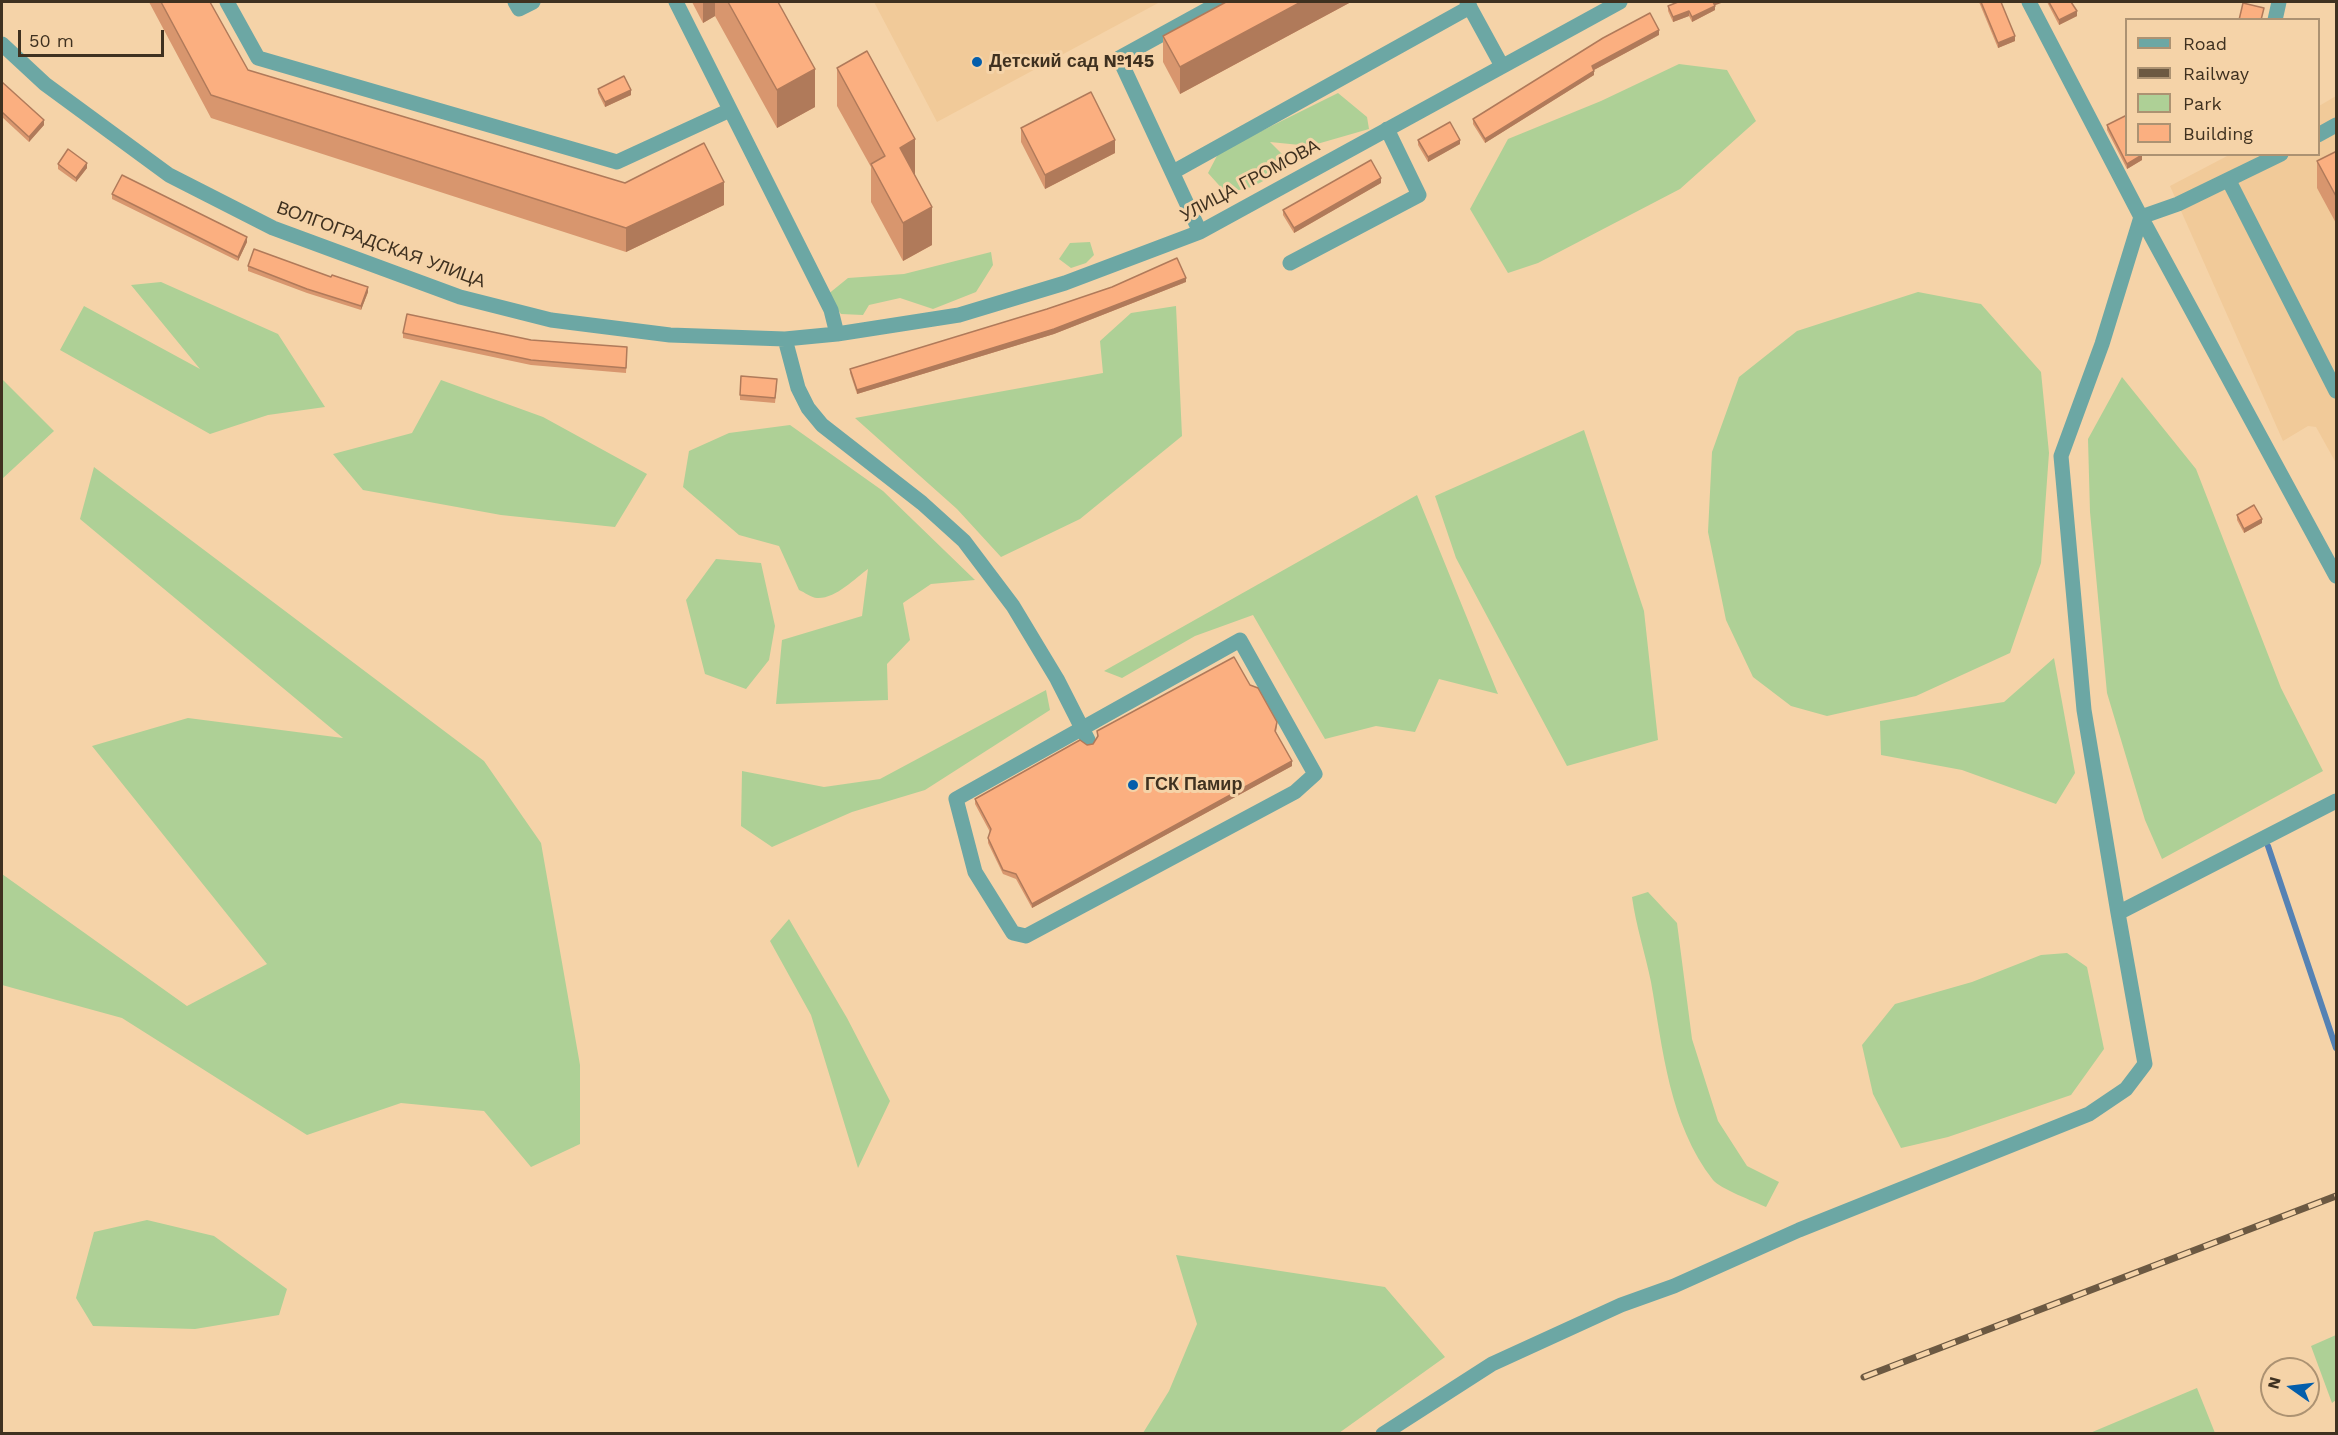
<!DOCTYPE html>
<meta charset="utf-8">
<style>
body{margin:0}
#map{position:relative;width:2338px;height:1435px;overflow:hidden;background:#f5d3a8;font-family:"Work Sans",sans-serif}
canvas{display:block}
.frame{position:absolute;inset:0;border:3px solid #3f3120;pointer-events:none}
.legend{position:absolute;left:2125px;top:18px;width:195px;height:138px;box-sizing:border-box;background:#f5d3a8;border:2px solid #ac9272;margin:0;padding:8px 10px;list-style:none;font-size:18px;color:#3f3120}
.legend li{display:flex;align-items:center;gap:12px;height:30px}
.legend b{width:30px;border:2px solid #ac9272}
.north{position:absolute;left:2260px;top:1357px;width:60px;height:60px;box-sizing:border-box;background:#f5d3a8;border:2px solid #ac9272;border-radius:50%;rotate:284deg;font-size:16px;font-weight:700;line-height:24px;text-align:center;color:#3f3120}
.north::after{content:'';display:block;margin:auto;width:21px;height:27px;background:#045eab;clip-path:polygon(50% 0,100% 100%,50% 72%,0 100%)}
.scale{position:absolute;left:18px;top:30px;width:146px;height:27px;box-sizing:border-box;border:3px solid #3f3120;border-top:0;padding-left:8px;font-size:18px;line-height:21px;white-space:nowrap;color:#3f3120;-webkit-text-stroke:4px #f5d3a8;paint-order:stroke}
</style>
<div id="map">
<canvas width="2338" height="1435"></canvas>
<div class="frame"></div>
<ul class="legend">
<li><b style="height:8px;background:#6ca7a4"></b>Road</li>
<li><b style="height:8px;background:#6c5942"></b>Railway</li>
<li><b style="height:16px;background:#aed096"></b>Park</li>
<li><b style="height:16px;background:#fbaf80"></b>Building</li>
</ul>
<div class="north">N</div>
<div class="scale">50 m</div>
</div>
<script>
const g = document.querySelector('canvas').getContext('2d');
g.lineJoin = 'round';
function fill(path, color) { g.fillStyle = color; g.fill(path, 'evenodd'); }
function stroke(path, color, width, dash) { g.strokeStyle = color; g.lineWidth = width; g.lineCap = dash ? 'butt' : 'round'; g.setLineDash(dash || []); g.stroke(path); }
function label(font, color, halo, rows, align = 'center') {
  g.font = font + ' "Work Sans",sans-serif'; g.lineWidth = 6; g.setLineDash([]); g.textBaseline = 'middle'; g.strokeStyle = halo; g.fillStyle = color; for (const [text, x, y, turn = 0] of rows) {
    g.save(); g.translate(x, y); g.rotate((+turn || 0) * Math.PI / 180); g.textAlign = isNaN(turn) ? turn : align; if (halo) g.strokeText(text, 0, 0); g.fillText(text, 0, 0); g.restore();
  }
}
fill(new Path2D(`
 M 874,2 L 1160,2 L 937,122 Z
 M 2336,96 L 2336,463 L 2316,427 L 2308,426 L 2283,441 L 2170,186 L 2229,155 L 2318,154 L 2319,106 Z`), '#f1ca99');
fill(new Path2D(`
 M 1679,64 L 1727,70 L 1756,121 L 1680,189 L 1538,263 L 1508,273 L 1470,209 L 1508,139 L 1601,101 Z
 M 1338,93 L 1367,117 L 1369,129 L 1310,146 L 1270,142 L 1293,165 L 1252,187 L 1226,193 L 1208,173 L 1219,152 Z
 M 1090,242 L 1094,255 L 1086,263 L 1071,268 L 1059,259 L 1070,243 Z
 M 991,252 L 993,265 L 976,292 L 933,309 L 900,298 L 869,305 L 863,315 L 841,314 L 827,295 L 848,278 L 904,274 Z
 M 161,282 L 278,334 L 325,407 L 268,415 L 210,434 L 60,350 L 84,306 L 200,369 L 131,285 Z
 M 1918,292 L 1981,304 L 2041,372 L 2049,453 L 2041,563 L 2010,653 L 1916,696 L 1827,716 L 1791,706 L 1753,677 L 1726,620 L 1708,532 L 1712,452 L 1739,377 L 1797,331 Z
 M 1176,306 L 1182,436 L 1080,519 L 1001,557 L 957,509 L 855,418 L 1103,373 L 1100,341 L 1131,313 Z
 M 2122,377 L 2196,469 L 2281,688 L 2323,771 L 2162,859 L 2145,820 L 2107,693 L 2090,512 L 2088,439 Z
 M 2,379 L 54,431 L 2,479 Z
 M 441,380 L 543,417 L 647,474 L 615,527 L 501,515 L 363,490 L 333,454 L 412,433 Z
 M 790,425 L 883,491 L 975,580 L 931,584 L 903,603 L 910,640 L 887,664 L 888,700 L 776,704 L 782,640 L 862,616 L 868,569 C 855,578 836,599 817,598 C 812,598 804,592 799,590 L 779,546 L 739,535 L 683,487 L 689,451 L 729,433 Z
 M 1584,430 L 1644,611 L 1658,740 L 1567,766 L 1456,558 L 1435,496 Z
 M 94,467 L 484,761 L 541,843 L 580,1065 L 580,1144 L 531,1167 L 484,1111 L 401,1103 L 307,1135 L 122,1018 L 2,985 L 2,874 L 187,1006 L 267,964 L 92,746 L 188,718 L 343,738 L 80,519 Z
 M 1417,495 L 1498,694 L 1439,679 L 1415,732 L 1376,726 L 1325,739 L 1253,615 L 1195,636 L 1122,678 L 1104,671 Z
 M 716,559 L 761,563 L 775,626 L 769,660 L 746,689 L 705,674 L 686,600 Z
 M 2054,658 L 2075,773 L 2056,804 L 1962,770 L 1881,755 L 1880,721 L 2004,702 Z
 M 1046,690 L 1050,710 L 925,790 L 852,812 L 772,847 L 741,826 L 742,771 L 824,787 L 880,779 Z
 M 1648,892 L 1677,923 L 1692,1039 L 1718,1121 L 1747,1166 L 1779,1182 L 1766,1207 C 1755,1202 1719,1188 1713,1180 C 1669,1123 1663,1050 1651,982 C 1645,953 1636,926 1632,897 Z
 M 789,919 L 847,1018 L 890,1101 L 858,1168 L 811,1015 L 770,941 Z
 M 2067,953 L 2087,967 L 2104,1049 L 2071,1095 L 1948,1137 L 1901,1148 L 1873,1094 L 1862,1045 L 1895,1004 L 1972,982 L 2041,955 Z
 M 147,1220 L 214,1236 L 287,1289 L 279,1315 L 195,1329 L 93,1326 L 76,1298 L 94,1232 Z
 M 1176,1255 L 1385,1287 L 1445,1357 L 1339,1433 L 1143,1433 L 1169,1391 L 1197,1324 Z
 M 2336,1335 L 2336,1400 L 2332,1403 L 2311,1346 Z
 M 2197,1388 L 2215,1433 L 2090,1433 Z`), '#aed096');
stroke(new Path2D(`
 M 2268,846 L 2336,1048`), '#5582b4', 6);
stroke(new Path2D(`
 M 227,2 L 258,58 L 617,162 L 730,110
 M 515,2 L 519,9 L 533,2
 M 676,2 L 831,310 L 837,334
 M 1467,2 L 1502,66
 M 2029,2 L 2141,217 L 2336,576
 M 2275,20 L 2279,2
 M 2,44 L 45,84 L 169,175 L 273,228 L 460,297 L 551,320 L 670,335 L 785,339 L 837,334 L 959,315 L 1065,283 L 1200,232 L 1620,2
 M 2318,135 L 2336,125
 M 1173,172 L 1470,7
 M 2229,181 L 2336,391
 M 1200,232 L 1119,58 L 1221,2
 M 1290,263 L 1419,195 L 1387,129
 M 785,339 L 798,388 L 808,408 L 822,425 L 922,503 L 964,541 L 1013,606 L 1057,679 L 1088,740
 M 1240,640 L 1315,774 L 1295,792 L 1026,936 L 1013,933 L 975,872 L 956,799 Z
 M 2118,913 L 2084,710 L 2061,456 L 2102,344 L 2141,217 L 2178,204 L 2281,154
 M 1383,1434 L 1492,1364 L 1621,1305 L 1674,1286 L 1799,1230 L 2089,1114 L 2126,1089 L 2145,1064 L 2118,913 L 2336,801`), '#6ca7a4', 15);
const rail = new Path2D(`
 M 1864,1377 L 2336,1196`);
stroke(rail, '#6c5942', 7);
stroke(rail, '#f5d3a8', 4.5, [14]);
fill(new Path2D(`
 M 149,2 L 210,2 L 248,70 L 625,183 L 724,205 L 626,252 L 211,118 Z
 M 692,2 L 778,2 L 815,107 L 777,128 L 715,16 L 703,23 Z
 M 1226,2 L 1351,2 L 1180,94 L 1163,62 L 1163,36 Z
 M 1979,2 L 2001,2 L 2015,41 L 1998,48 Z
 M 2047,2 L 2071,2 L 2077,16 L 2059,25 Z
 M 1715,5 L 1715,10 L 1692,22 L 1689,16 L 1673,22 L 1668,11 L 1668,6 Z
 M 1659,35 L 1594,70 L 1594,75 L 1485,143 L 1473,124 L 1473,119 Z
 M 837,68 L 915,175 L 932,245 L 903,261 L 871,202 L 871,167 L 837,106 Z
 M 2,82 L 44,125 L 29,142 L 2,117 Z
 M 598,89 L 631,95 L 605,107 L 598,93 Z
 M 2107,125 L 2127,154 L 2142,160 L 2127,169 L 2107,130 Z
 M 1021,128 L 1115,153 L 1045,189 L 1021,142 Z
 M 1418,140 L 1460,144 L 1428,162 L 1418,145 Z
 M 2337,151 L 2337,225 L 2317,188 L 2317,161 Z
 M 58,164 L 87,168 L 76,182 L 58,169 Z
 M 1381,183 L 1294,233 L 1283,215 L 1283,210 Z
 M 112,194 L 247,242 L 238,261 L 112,199 Z
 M 248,266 L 368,292 L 361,310 L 307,293 L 248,271 Z
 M 1186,282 L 1054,334 L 857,394 L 850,373 L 850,369 Z
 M 403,333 L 531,340 L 627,347 L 626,373 L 531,365 L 403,338 Z
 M 777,384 L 775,403 L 740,400 L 740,395 Z
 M 2237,515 L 2262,523 L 2244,533 L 2237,520 Z
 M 1250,685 L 1277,726 L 1276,732 L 1292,766 L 1032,908 L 1016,879 L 1003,874 L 988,843 L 988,838 L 990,832 L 975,804 L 975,799 L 1087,745 L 1093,744 L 1097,737 L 1097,731 Z`), '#d8966e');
fill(new Path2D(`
 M 703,2 L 715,2 L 715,16 L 703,23 Z
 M 1301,2 L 1351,2 L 1180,94 L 1180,67 Z
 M 1713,2 L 1724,2 L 1713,6 Z
 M 1715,6 L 1715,10 L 1692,22 L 1692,17 Z
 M 1689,11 L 1689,16 L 1673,22 L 1673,17 Z
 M 2077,11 L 2077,16 L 2059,25 L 2059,20 Z
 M 1659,30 L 1659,35 L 1592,71 L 1592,66 Z
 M 2015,36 L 2015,41 L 1998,48 L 1998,43 Z
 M 815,69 L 815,107 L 777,128 L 777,90 Z
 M 1594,71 L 1594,75 L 1485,143 L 1485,139 Z
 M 631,90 L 631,95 L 605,107 L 605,102 Z
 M 44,120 L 44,125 L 29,142 L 29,137 Z
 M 915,139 L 915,177 L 900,148 Z
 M 1115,140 L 1115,153 L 1045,189 L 1045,175 Z
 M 1460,140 L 1460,144 L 1428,162 L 1428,157 Z
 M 2142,155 L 2142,160 L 2127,169 L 2127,164 Z
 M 87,163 L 87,168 L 76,182 L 76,178 Z
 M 1381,178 L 1381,183 L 1294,233 L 1294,228 Z
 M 724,182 L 724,205 L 626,252 L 626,228 Z
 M 932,207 L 932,245 L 903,261 L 903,223 Z
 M 247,237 L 247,242 L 238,261 L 238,257 Z
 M 1186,278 L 1186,282 L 1054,334 L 857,394 L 857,390 Z
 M 368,287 L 368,292 L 361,310 L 361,306 Z
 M 2262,519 L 2262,523 L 2244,533 L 2244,529 Z
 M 1292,761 L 1292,766 L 1032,908 L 1032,904 Z`), '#b07a5a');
const building = new Path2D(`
 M 161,2 L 210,2 L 248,70 L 625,183 L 704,143 L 724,182 L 626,228 L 211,95 Z
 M 728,2 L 778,2 L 815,69 L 777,90 Z
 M 1226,2 L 1301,2 L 1180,67 L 1163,36 Z
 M 1678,2 L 1713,2 L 1715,6 L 1692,17 L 1689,11 L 1673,17 L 1668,6 Z
 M 1981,2 L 2001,2 L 2015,36 L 1998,43 Z
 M 2049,2 L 2071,2 L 2077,11 L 2059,20 Z
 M 2243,3 L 2264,8 L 2261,20 L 2239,20 Z
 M 1650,13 L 1659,30 L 1592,66 L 1594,71 L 1485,139 L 1473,119 L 1603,38 Z
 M 867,51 L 915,139 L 900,148 L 932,207 L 903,223 L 871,164 L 885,156 L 837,68 Z
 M 624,76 L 631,90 L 605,102 L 598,89 Z
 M 2,82 L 44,120 L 29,137 L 2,112 Z
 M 1091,92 L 1115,140 L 1045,175 L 1021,128 Z
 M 2127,115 L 2127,154 L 2142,154 L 2142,155 L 2127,164 L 2107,125 Z
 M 1450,122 L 1460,140 L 1428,157 L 1418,140 Z
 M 68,149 L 87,163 L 76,178 L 58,164 Z
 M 2337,151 L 2337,198 L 2317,161 Z
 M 1371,160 L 1381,178 L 1294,228 L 1283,210 Z
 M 122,175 L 247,237 L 238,257 L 112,194 Z
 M 254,249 L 331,277 L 332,275 L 368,287 L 361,306 L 307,289 L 248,266 Z
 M 1177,258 L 1186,278 L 1054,329 L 857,390 L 850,369 L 1047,309 L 1112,287 Z
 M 407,314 L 531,340 L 627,347 L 626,368 L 531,360 L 403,333 Z
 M 741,376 L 777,379 L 775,398 L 740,395 Z
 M 2254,505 L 2262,519 L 2244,529 L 2237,515 Z
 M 1234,657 L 1250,685 L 1258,688 L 1277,722 L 1275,731 L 1292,761 L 1032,904 L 1016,874 L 1003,870 L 988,838 L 991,829 L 975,799 L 1080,740 L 1087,745 L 1093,744 L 1098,736 L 1097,731 Z`);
fill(building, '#fbaf80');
stroke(building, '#b07a5a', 1.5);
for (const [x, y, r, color] of [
 [977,62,6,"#045eab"],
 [1133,785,6,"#045eab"]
]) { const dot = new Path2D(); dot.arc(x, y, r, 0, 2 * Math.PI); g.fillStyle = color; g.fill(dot); stroke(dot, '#f5d3a8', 2); }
label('bold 18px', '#3f3120', '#f5d3a8', [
 ["Детский сад №145",989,62],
 ["ГСК Памир",1145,785]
], 'left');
label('18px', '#3f3120', '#f5d3a8', [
 ["УЛИЦА ГРОМОВА",1250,181,-28],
 ["ВОЛГОГРАДСКАЯ УЛИЦА",381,245,20]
]);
</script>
